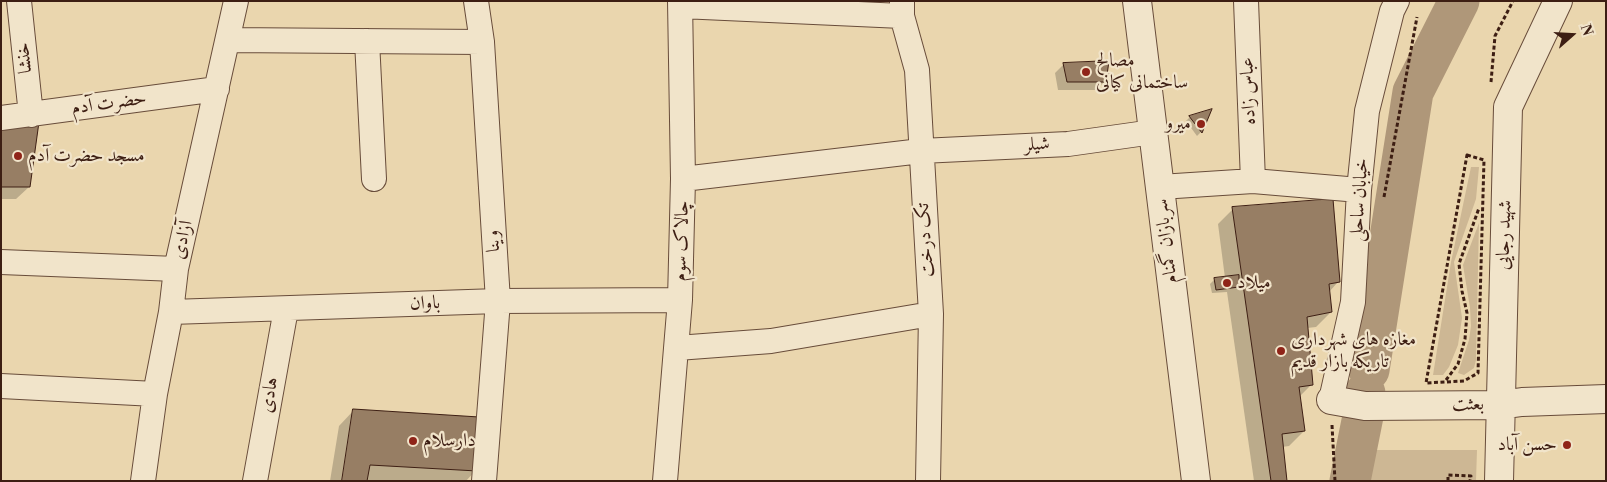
<!DOCTYPE html>
<meta charset="utf-8">
<style>
body{margin:0}
#map{position:relative;width:1607px;height:482px;overflow:hidden;background:#ead6ae;font-family:"Libre Bodoni",serif}
canvas{display:block}
.frame{position:absolute;inset:0;border:2px solid #3d1e13;pointer-events:none}
.north{position:absolute;left:1547px;top:10px;width:50px;height:50px;-webkit-text-stroke:4px #f1e4ca;paint-order:stroke;rotate:71deg;font-size:14px;font-weight:700;line-height:20px;text-align:center;color:#3d1e13}
.north::after{content:'';display:block;margin:auto;width:18px;height:22px;background:#3d1e13;clip-path:polygon(50% 0,100% 100%,50% 72%,0 100%)}
</style>
<div id="map">
<canvas width="1607" height="482"></canvas>
<div class="frame"></div>
<div class="north">N</div>
</div>
<script>
const g = document.querySelector('canvas').getContext('2d');
g.lineJoin = 'round';
function fill(path, color) { g.fillStyle = color; g.fill(path, 'evenodd'); }
function stroke(path, color, width, dash) { g.strokeStyle = color; g.lineWidth = width; g.lineCap = dash ? 'butt' : 'round'; g.setLineDash(dash || []); g.stroke(path); }
function label(font, color, halo, rows, align = 'center') {
  g.font = font + ' "Libre Bodoni",Amiri,serif'; g.lineWidth = 4.5; g.setLineDash([]); g.textBaseline = 'middle'; g.strokeStyle = halo; g.fillStyle = color; for (const [text, x, y, turn = 0] of rows) {
    g.save(); g.translate(x, y); g.rotate((+turn || 0) * Math.PI / 180); g.textAlign = isNaN(turn) ? turn : align; if (halo) g.strokeText(text, 0, 0); g.fillText(text, 0, 0); g.restore();
  }
}
fill(new Path2D(`
 M 1471,167 L 1479,167 L 1476,199 L 1454,262 L 1462,318 L 1458,345 L 1449,367 L 1443,375 L 1433,375 L 1451,262 Z
 M 1479,223 L 1476,360 L 1474,368 L 1464,375 L 1458,373 L 1469,340 L 1471,326 L 1470,308 L 1463,265 Z
 M 1368,450 L 1477,450 L 1476,481 L 1362,481 Z`), '#cdb794');
fill(new Path2D(`
 M 1064,64 L 1105,81 L 1096,90 L 1058,90 L 1055,73 Z
 M 1210,111 L 1201,132 L 1197,136 L 1186,121 L 1190,117 Z
 M 1,126 L 29,187 L 16,199 L 1,199 Z
 M 1233,209 L 1338,282 L 1329,292 L 1331,312 L 1316,327 L 1307,328 L 1312,384 L 1299,397 L 1304,431 L 1289,446 L 1282,447 L 1286,481 L 1254,481 L 1227,292 L 1212,293 L 1210,284 L 1214,280 L 1225,278 L 1218,224 Z
 M 354,410 L 475,471 L 466,481 L 330,481 L 339,426 Z`), '#0003');
stroke(new Path2D(`
 M 1369,370 L 1413,92 L 1459,1
 M 1350,481 L 1365,406 L 1365,393`), '#af9779', 41);
const building = new Path2D(`
 M 1109,61 L 1106,82 L 1067,82 L 1063,63 Z
 M 1212,109 L 1202,133 L 1189,116 Z
 M 39,122 L 30,187 L 1,187 L 1,124 Z
 M 1333,199 L 1340,282 L 1329,284 L 1332,312 L 1307,317 L 1313,385 L 1299,387 L 1305,431 L 1282,434 L 1287,481 L 1271,481 L 1232,207 Z
 M 1239,275 L 1239,287 L 1216,290 L 1214,278 Z
 M 353,409 L 479,417 L 477,471 L 370,465 L 367,481 L 342,481 Z`);
fill(building, '#977e64');
stroke(building, '#3d1e13', 1);
const minor = new Path2D(`
 M 19,1 L 31,115
 M 476,1 L 482,42 L 498,301 L 484,481
 M 902,1 L 902,16 L 917,70 L 931,314 L 928,481
 M 1246,1 L 1253,181
 M 681,6 L 902,16
 M 228,40 L 482,42
 M 367,41 L 374,179
 M 1,118 L 217,89
 M 683,179 L 921,151 L 1068,144 L 1153,132
 M 1160,187 L 1253,181 L 1359,190
 M 1,262 L 176,269
 M 171,312 L 498,301 L 680,300
 M 677,348 L 771,341 L 931,314
 M 1,386 L 155,394
 M 1331,400 L 1353,302 L 1359,190 L 1367,111 L 1392,11 L 1397,1
 M 143,481 L 155,394 L 171,312 L 176,269 L 236,1
 M 255,481 L 286,309
 M 665,481 L 680,300 L 683,179 L 680,1`);
const tertiary = new Path2D(`
 M 1137,1 L 1196,481
 M 1331,400 L 1365,406 L 1500,405 L 1522,402 L 1606,399
 M 1499,481 L 1508,107 L 1558,1`);
stroke(minor, '#684c3a', 26);
stroke(tertiary, '#684c3a', 30);
stroke(new Path2D(`
 M 1491,82 L 1495,36 L 1513,1
 M 1467,155 L 1484,160 L 1478,373 L 1464,381 L 1426,383 Z
 M 1384,197 L 1417,17
 M 1446,380 L 1458,364 L 1465,339 L 1467,313 L 1462,291 L 1459,264 L 1479,208
 M 1332,425 L 1335,481
 M 1448,481 L 1448,475 L 1471,476 L 1470,481`), '#3d1e13', 3, [4, 2.5]);
stroke(minor, '#f1e4ca', 24);
stroke(tertiary, '#f1e4ca', 28);
for (const [x, y, r, color] of [
 [1086,72,5,"#8f2418"],
 [1201,124,5,"#8f2418"],
 [18,156,5,"#8f2418"],
 [1227,283,5,"#8f2418"],
 [1281,351,5,"#8f2418"],
 [413,441,5,"#8f2418"],
 [1567,445,5,"#8f2418"]
]) { const dot = new Path2D(); dot.arc(x, y, r, 0, 2 * Math.PI); g.fillStyle = color; g.fill(dot); stroke(dot, '#f1e4ca', 2); }
label('19px', '#3d1e13', '#f1e4ca', [
 ["خنشا",25,58,-96],
 ["عباس زاده",1249,91,-92],
 ["حضرت آدم",109,104,-8],
 ["شیلر",1037,145,-3],
 ["خیابان ساحلی",1360,200,-86],
 ["شهید رجایی",1505,235,-88],
 ["آزادی",183,240,-77],
 ["تک درخت",926,240,-94],
 ["وینا",494,241,-94],
 ["چالاک سوم",682,241,-88],
 ["سربازان گمنام",1167,241,-97],
 ["باوان",425,304,-2],
 ["هادی",270,395,-80],
 ["بعثت",1468,405,-1]
]);
label('19px', '#3d1e13', '#f1e4ca', [
 ["مصالح",1096,61],
 ["ساختمانی کیانی",1096,83],
 ["میرو",1191,124,"right"],
 ["مسجد حضرت آدم",28,156],
 ["میلاد",1237,283],
 ["مغازه های شهرداری",1291,340],
 ["تاریکه بازار قدیم",1291,362],
 ["دارسلام",423,441],
 ["حسن آباد",1557,445,"right"]
], 'left');
</script>
